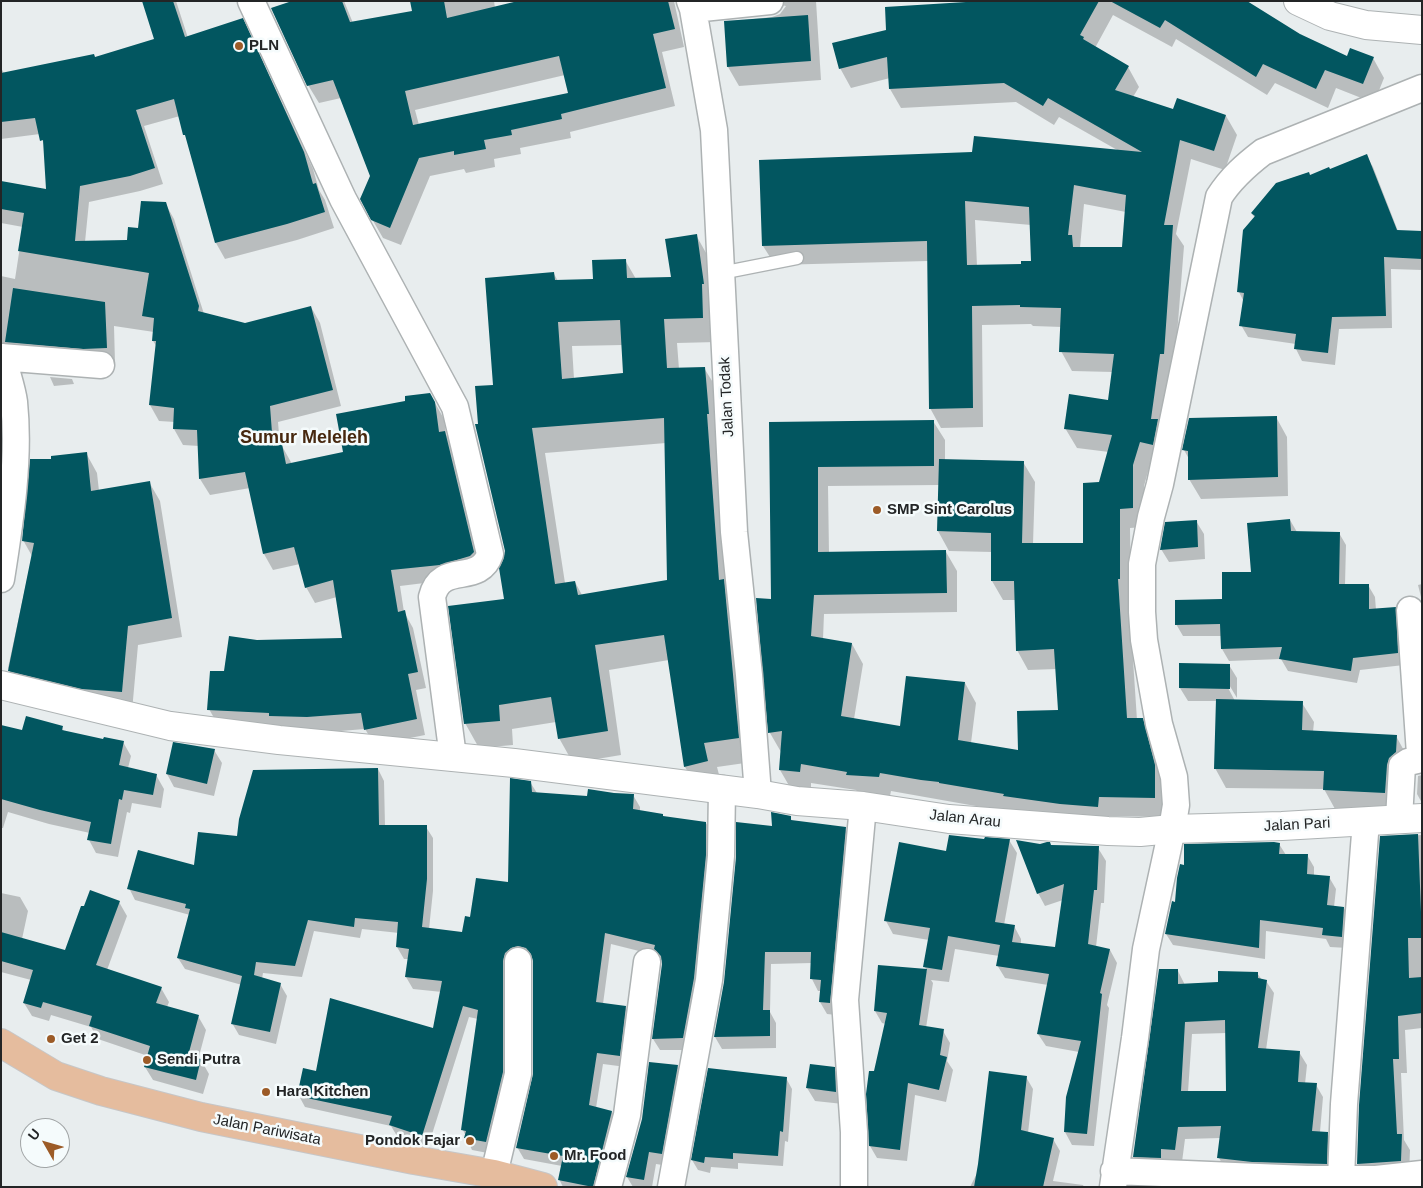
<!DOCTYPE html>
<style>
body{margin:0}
#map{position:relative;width:1423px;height:1188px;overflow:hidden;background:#e8edee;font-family:Arial,sans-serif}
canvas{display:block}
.frame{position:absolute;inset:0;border:2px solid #232526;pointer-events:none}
.north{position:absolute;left:20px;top:1118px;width:50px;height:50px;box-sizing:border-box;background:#f5fbfc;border:1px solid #a1a5a6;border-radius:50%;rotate:308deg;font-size:14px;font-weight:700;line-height:20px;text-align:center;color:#232526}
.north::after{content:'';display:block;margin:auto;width:18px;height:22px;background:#9c5b27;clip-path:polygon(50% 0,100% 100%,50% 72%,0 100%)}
</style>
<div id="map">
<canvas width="1423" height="1188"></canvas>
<div class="frame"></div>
<div class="north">U</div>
</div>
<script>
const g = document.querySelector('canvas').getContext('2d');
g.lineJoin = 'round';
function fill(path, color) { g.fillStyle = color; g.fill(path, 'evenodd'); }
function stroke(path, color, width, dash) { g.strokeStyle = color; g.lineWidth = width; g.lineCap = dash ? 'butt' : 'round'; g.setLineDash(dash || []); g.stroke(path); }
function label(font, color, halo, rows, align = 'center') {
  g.font = font + ' Arial,sans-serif'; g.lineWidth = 5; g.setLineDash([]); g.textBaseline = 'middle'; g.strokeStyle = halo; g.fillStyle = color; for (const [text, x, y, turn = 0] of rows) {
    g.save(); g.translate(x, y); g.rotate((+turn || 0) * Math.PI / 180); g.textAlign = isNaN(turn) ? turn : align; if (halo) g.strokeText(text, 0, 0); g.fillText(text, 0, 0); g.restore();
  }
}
fill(new Path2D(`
 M 144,1 L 176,1 L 188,38 L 242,20 L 251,36 L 313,169 L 319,190 L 325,200 L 334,228 L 297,240 L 225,259 L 216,243 L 180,116 L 144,126 L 163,184 L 140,191 L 89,202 L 85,242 L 128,241 L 165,203 L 174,219 L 204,314 L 245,324 L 311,307 L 320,323 L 341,406 L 278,422 L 280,446 L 282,446 L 292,464 L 344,453 L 407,402 L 430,394 L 444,419 L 446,434 L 454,448 L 482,568 L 449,580 L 400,586 L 404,612 L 413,628 L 426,688 L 416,690 L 425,735 L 375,745 L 365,729 L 316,733 L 218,725 L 209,709 L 225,673 L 257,641 L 344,640 L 337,597 L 315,603 L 306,587 L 300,564 L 273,570 L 264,554 L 250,488 L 210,495 L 200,479 L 199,446 L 183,445 L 174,429 L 175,422 L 159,421 L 150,405 L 157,347 L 153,341 L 154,332 L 114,326 L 115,363 L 93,364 L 1,361 L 1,276 L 15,279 L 23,227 L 1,223 L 1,182 L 47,190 L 45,147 L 40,134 L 1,139 L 1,68 L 4,73 L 95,58 L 156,40 Z
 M 298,1 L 344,1 L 353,23 L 413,12 L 411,1 L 494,1 L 495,8 L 524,1 L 674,1 L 684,47 L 662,52 L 675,106 L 570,132 L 571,138 L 520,148 L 521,154 L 494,159 L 495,167 L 466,173 L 464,169 L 430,176 L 401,245 L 383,238 L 372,219 L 371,176 L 341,98 L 319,103 L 308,85 ZM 565,75 L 570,94 L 419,125 L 415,110 Z
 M 761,1 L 816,1 L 821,80 L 739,86 L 728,67 L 725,22 L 772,17 L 780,14 L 786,6 Z
 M 1003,1 L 1245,1 L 1299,36 L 1348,58 L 1373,58 L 1384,78 L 1374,103 L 1336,88 L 1328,108 L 1275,83 L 1267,95 L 1176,39 L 1172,47 L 1113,15 L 1095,48 L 1128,67 L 1139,87 L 1133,97 L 1174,111 L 1226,116 L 1237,135 L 1225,170 L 1191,159 L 1176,234 L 1184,246 L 1174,373 L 1164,464 L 1151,461 L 1144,486 L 1144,527 L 1130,528 L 1131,599 L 1129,599 L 1137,720 L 1142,720 L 1153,739 L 1165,785 L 1165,817 L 1109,816 L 1109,826 L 1015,813 L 891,791 L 890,796 L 859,794 L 856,790 L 811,783 L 811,791 L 791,789 L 780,770 L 781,752 L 770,733 L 772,601 L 770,423 L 933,421 L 945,440 L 945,460 L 1023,462 L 1035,482 L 1033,544 L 1084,544 L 1109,452 L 1077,448 L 1065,428 L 1109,401 L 1113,372 L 1072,371 L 1061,351 L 1062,327 L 1033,326 L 1031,324 L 982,325 L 983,427 L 941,428 L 930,408 L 928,261 L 775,265 L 763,246 L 1119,151 L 1059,117 L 1054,125 L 1016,102 L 901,108 L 890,89 L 890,78 L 851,88 L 840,68 ZM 1084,204 L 1126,212 L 1123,248 L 1080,248 ZM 975,220 L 1031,225 L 1032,262 L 1023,265 L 977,266 ZM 939,485 L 938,531 L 949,551 L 992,552 L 992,581 L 1003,600 L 1016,600 L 1017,650 L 1028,670 L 1057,669 L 1059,711 L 1019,751 L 971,743 L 976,703 L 965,683 L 901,727 L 854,719 L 863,664 L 852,644 L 823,639 L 824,614 L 957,612 L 957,571 L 946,552 L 829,553 L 828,486 Z
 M 1366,155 L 1373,167 L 1398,231 L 1422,232 L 1422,270 L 1391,269 L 1392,328 L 1339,329 L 1335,365 L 1302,361 L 1296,349 L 1296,344 L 1248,337 L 1241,325 L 1244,302 L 1239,292 L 1255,218 L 1252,214 L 1310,176 L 1329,170 Z
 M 696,235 L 710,260 L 717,342 L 677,343 L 679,369 L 704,368 L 719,392 L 752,762 L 717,767 L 722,786 L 699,791 L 685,767 L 669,660 L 609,670 L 621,755 L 573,763 L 559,738 L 556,722 L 512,729 L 513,745 L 479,748 L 465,723 L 505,600 L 506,550 L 479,425 L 494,386 L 554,274 L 558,281 L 594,280 L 625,260 L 636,279 L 672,278 ZM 623,345 L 625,374 L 574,379 L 572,346 ZM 666,443 L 668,581 L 582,595 L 575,582 L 565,583 L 545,453 Z
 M 50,377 L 72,379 L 74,384 L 54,386 Z
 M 1276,417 L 1287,437 L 1288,496 L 1201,499 L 1189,479 L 1189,459 L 1184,450 Z
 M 86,453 L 97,473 L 99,491 L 149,482 L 160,501 L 182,637 L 138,645 L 132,711 L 19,687 L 8,668 L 32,556 L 23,540 L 52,460 Z
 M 1290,520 L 1297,532 L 1339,533 L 1346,545 L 1345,585 L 1368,585 L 1375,597 L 1376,610 L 1395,608 L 1402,620 L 1404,665 L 1360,670 L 1357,683 L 1288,671 L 1281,659 L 1229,661 L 1222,649 L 1222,636 L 1183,636 L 1176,624 L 1223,600 L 1252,573 Z
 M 1196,521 L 1204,534 L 1205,559 L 1169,562 L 1161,549 Z
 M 1422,584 L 1422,601 L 1418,585 Z
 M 1181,664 L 1229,665 L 1237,678 L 1237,698 L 1228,683 L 1226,684 L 1235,701 L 1302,703 L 1314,722 L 1313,732 L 1396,736 L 1407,756 L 1396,812 L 1335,809 L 1324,789 L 1226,788 L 1215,768 L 1217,701 L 1188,701 L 1180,688 Z
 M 1,726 L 23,732 L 62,727 L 64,732 L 104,740 L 123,742 L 131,756 L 128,768 L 156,775 L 164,789 L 161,808 L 132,803 L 130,813 L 127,812 L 118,857 L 96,853 L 89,840 L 90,833 L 49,824 L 8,812 L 3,828 L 1,828 Z
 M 214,750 L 222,763 L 214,796 L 174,787 L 167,774 Z
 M 378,769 L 384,781 L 385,826 L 426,827 L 433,838 L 433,891 L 429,929 L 463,933 L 471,919 L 509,884 L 530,782 L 537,793 L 588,797 L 633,795 L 640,807 L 640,811 L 663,817 L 706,823 L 713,835 L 689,1050 L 660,1050 L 653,1039 L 663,962 L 659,956 L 611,944 L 603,1004 L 625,1007 L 632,1019 L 626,1067 L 603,1064 L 596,1108 L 612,1112 L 618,1124 L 603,1187 L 563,1187 L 559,1179 L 562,1166 L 524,1159 L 517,1147 L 534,1074 L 534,960 L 533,959 L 525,957 L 509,1085 L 493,1154 L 472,1150 L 463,1130 L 478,1019 L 469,1017 L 428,1147 L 397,1136 L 391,1126 L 305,1107 L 299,1096 L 317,1072 L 434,1030 L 442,992 L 413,989 L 406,977 L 409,959 L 404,959 L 397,947 L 399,933 L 362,929 L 360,938 L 314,931 L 302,977 L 263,973 L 262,979 L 280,984 L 287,996 L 276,1044 L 239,1035 L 232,1023 L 242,985 L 185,969 L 178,958 L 190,915 L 135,900 L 129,888 L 195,867 L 238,838 Z
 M 1422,775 L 1422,803 L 1417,794 L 1418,776 Z
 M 790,817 L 792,821 L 845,829 L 852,840 L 836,1015 L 827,1014 L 820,1002 L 821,991 L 818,991 L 812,979 L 812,963 L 771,964 L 770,1012 L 776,1023 L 776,1048 L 722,1049 L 715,1037 L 725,982 L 773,827 Z
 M 1422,835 L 1422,1028 L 1405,1030 L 1407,1073 L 1401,1073 L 1404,1140 L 1410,1150 L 1409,1175 L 1366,1178 L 1358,1164 L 1381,837 Z
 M 985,840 L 1009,840 L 1017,853 L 1004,925 L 1014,926 L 1021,939 L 1021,944 L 1056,949 L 1063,900 L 1045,906 L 1038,893 L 1051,846 L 1098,848 L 1106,861 L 1104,903 L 1101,903 L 1096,947 L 1110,950 L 1117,963 L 1107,1005 L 1109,1008 L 1094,1146 L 1072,1145 L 1065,1132 L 1079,1052 L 1046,1046 L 1038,1034 L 1048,985 L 1005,978 L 997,965 L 999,956 L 955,949 L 949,982 L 931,980 L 933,983 L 926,1028 L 943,1031 L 950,1043 L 947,1061 L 953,1070 L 946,1102 L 915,1095 L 907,1161 L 877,1158 L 870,1146 L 875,1073 L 886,1024 L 882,1023 L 875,1011 L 927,971 L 925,967 L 929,940 L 893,934 L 886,921 L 947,852 Z
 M 1279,844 L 1286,855 L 1307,855 L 1314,867 L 1314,876 L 1329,877 L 1336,889 L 1334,907 L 1344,908 L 1350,919 L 1348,948 L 1330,947 L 1326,939 L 1266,931 L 1265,959 L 1173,945 L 1166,934 L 1176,903 L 1185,866 Z
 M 1,893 L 20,897 L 28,911 L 22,939 L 66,951 L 119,902 L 127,916 L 107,970 L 161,988 L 169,1002 L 167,1007 L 198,1016 L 206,1030 L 198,1060 L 201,1060 L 209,1074 L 203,1094 L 153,1080 L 145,1067 L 148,1056 L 98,1039 L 91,1027 L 51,1015 L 49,1021 L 32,1016 L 24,1003 L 31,980 L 1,972 Z
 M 1178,971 L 1185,985 L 1219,984 L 1257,973 L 1262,980 L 1266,981 L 1274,993 L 1266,1050 L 1299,1052 L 1307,1065 L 1305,1084 L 1316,1085 L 1323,1097 L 1320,1132 L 1327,1133 L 1334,1145 L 1333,1176 L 1226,1170 L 1219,1158 L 1221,1138 L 1185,1139 L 1182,1162 L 1141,1169 L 1134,1157 ZM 1227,1033 L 1227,1092 L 1188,1092 L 1192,1034 Z
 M 677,1066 L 685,1079 L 669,1166 L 656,1164 L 652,1187 L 633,1187 L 627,1177 Z
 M 834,1068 L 841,1081 L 843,1104 L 815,1101 L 807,1088 Z
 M 1026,1077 L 1033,1089 L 1028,1133 L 1053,1139 L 1060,1151 L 1053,1181 L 1083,1185 L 1084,1187 L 970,1187 Z
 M 786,1078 L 792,1089 L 788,1142 L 785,1141 L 783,1166 L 738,1163 L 738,1169 L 711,1167 L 710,1173 L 698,1170 L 692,1160 Z`), '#0003');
fill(new Path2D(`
 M 142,1 L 173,1 L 185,37 L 243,18 L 304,152 L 313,184 L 316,183 L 325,212 L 287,224 L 215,243 L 185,135 L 183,135 L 174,99 L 136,110 L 155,168 L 130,176 L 80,186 L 75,241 L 127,240 L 128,227 L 138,228 L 141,201 L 166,202 L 199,306 L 198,311 L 245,323 L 311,306 L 333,390 L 270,406 L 273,446 L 282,444 L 286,464 L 343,452 L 336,414 L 405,401 L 405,396 L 430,393 L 435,402 L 439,432 L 445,431 L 474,552 L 470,556 L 440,565 L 391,570 L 398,612 L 405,610 L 418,672 L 408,674 L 417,719 L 364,730 L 361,713 L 307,717 L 269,716 L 269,713 L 207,710 L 210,671 L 224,671 L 229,636 L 257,640 L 342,638 L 333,580 L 305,588 L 294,547 L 263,554 L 245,472 L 199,479 L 197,430 L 173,429 L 174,408 L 149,405 L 156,341 L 152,341 L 154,318 L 142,316 L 149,273 L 18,251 L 24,213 L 1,209 L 1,181 L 46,189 L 43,140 L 40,141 L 35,118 L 1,122 L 1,73 L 94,54 L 95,57 L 154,39 Z
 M 292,1 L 342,1 L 350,22 L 412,11 L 410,1 L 444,1 L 447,18 L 518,1 L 668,1 L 675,29 L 653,34 L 666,88 L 561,114 L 562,119 L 511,130 L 512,135 L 484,140 L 486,149 L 454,155 L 454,151 L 419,158 L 390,228 L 371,220 L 360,199 L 370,176 L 333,80 L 307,86 L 271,8 ZM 559,56 L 568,93 L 413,125 L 405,91 Z
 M 982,1 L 1099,1 L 1080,35 L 1084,37 L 1083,39 L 1129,66 L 1115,90 L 1173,109 L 1177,98 L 1226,115 L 1214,151 L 1180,140 L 1164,225 L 1173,225 L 1164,354 L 1160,354 L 1151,419 L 1158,419 L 1153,445 L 1140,442 L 1133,465 L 1133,508 L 1120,509 L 1120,579 L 1118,579 L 1127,718 L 1143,718 L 1155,765 L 1155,798 L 1099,797 L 1098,807 L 1060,804 L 1003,796 L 1004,794 L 939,783 L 939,782 L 921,780 L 880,773 L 879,777 L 846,775 L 847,772 L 801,764 L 800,772 L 779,770 L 782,731 L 768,733 L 756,598 L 771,599 L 769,422 L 934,420 L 934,466 L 818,467 L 818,552 L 946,550 L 947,593 L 814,595 L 811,636 L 852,643 L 841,716 L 900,726 L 906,676 L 965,682 L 958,740 L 1018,750 L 1017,711 L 1058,710 L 1054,649 L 1016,651 L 1014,581 L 991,581 L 991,533 L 937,531 L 939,459 L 1024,461 L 1022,543 L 1083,543 L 1083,483 L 1099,482 L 1112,435 L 1064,429 L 1069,394 L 1108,400 L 1114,354 L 1059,352 L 1061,308 L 1020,307 L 1020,305 L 972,306 L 973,408 L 929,409 L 927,241 L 762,246 L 759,160 L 972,152 L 974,136 L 1142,152 L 1048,98 L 1043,106 L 1004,83 L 889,89 L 887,57 L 839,69 L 832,43 L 886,30 L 885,7 ZM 1074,185 L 1126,195 L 1122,247 L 1073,247 L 1072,235 L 1068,235 ZM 965,201 L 1029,207 L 1031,261 L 1021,261 L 1021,264 L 967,265 Z
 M 1110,1 L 1247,1 L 1300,34 L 1347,56 L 1350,48 L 1374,57 L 1363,84 L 1325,70 L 1316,89 L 1263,64 L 1256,77 L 1165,20 L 1160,28 Z
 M 808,15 L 811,61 L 727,67 L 724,21 Z
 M 1367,154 L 1397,230 L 1422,231 L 1422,259 L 1384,257 L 1386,316 L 1332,317 L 1328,353 L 1294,349 L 1296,334 L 1239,326 L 1244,293 L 1237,292 L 1243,230 L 1255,216 L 1251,213 L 1276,183 L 1309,172 L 1310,175 L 1329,167 L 1330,169 Z
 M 697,234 L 704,284 L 702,284 L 703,318 L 664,319 L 667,368 L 705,367 L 709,414 L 707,414 L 719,580 L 724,579 L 739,738 L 704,743 L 708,761 L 684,767 L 664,635 L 595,645 L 608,731 L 558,739 L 551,697 L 499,705 L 500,721 L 464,724 L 448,606 L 504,599 L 499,568 L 503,560 L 505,551 L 475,424 L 478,424 L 475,386 L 493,385 L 485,278 L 554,272 L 555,280 L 593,279 L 592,260 L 626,259 L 627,278 L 671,277 L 665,239 ZM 620,320 L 623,373 L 562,379 L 558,322 ZM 664,418 L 667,580 L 578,595 L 575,581 L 555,584 L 532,428 Z
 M 13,288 L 105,302 L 107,348 L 83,349 L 5,342 Z
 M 1277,416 L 1278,477 L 1188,480 L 1188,451 L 1182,450 L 1189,418 Z
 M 87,452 L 91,491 L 150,481 L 172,618 L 128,626 L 122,692 L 82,689 L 8,671 L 34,543 L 22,541 L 30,459 L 51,459 L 51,456 Z
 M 1290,519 L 1291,531 L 1340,532 L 1339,584 L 1369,584 L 1369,609 L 1396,607 L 1398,653 L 1353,658 L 1351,671 L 1279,659 L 1282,647 L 1221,649 L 1220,624 L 1175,625 L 1175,600 L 1222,599 L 1222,572 L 1251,572 L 1247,523 Z
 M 1197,520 L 1198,547 L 1160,550 L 1165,522 Z
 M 1179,663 L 1230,664 L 1230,689 L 1179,688 Z
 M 1216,699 L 1303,701 L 1302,730 L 1397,735 L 1396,752 L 1389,758 L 1387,765 L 1385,793 L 1323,790 L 1324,771 L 1214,769 Z
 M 26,716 L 63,726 L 62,730 L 103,739 L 104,737 L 124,741 L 119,765 L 157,774 L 153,795 L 124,790 L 122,800 L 119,799 L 111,844 L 87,840 L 91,822 L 40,810 L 1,799 L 1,725 L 22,730 Z
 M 173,742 L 215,749 L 207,784 L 166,774 Z
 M 378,768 L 379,825 L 427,825 L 427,879 L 422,927 L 462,932 L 465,916 L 470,917 L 476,878 L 508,882 L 510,778 L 531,781 L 532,792 L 587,796 L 588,789 L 614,793 L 634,794 L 633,809 L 663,814 L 663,816 L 706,822 L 706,855 L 694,978 L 683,1038 L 652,1039 L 662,964 L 661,956 L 654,949 L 655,945 L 605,933 L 596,1002 L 626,1006 L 620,1056 L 597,1053 L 589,1105 L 612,1111 L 593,1187 L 558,1180 L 563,1156 L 516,1148 L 533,1074 L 533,961 L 531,954 L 526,948 L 518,946 L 511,948 L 505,953 L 503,961 L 503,1072 L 486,1142 L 464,1138 L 466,1131 L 461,1130 L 478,1010 L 463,1006 L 422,1136 L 389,1125 L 392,1116 L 297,1096 L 303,1068 L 316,1071 L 330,998 L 433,1028 L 442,981 L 405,977 L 409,949 L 396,947 L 398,922 L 355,918 L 354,927 L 308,920 L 295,966 L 256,962 L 254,975 L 281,983 L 270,1032 L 231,1024 L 242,976 L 177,958 L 190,909 L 185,908 L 186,904 L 127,889 L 138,850 L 194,865 L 198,832 L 237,836 L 239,819 L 253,770 Z
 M 771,812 L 791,816 L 791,820 L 846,827 L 830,1003 L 819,1002 L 821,980 L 810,979 L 811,952 L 765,952 L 763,1010 L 770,1010 L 770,1036 L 714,1037 L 724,982 L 736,857 L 736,822 L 772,826 Z
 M 1418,834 L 1422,938 L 1408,938 L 1409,978 L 1422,977 L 1422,1013 L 1398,1016 L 1399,1059 L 1393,1059 L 1397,1134 L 1402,1134 L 1401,1161 L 1357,1164 L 1359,1105 L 1380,836 Z
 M 949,835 L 984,839 L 985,837 L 1010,839 L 995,922 L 1015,925 L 1012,942 L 1055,947 L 1064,884 L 1037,894 L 1016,840 L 1040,844 L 1047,842 L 1050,842 L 1051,845 L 1099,846 L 1097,890 L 1094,890 L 1088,944 L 1110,949 L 1100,993 L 1102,994 L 1087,1134 L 1064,1132 L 1066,1097 L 1081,1041 L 1037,1034 L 1049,974 L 996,966 L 1000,945 L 948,936 L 942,970 L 923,967 L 930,928 L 884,921 L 899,842 L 946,851 Z
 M 1274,842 L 1280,843 L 1279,854 L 1308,854 L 1307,874 L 1330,876 L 1327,905 L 1344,907 L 1342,937 L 1322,935 L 1323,928 L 1260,920 L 1259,948 L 1165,934 L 1172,901 L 1175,902 L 1177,878 L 1180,864 L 1184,865 L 1184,844 Z
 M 90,890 L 120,901 L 96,965 L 162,987 L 156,1003 L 199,1015 L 188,1056 L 201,1059 L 196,1080 L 144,1067 L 150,1046 L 89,1026 L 92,1016 L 43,1002 L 41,1008 L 23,1003 L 33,970 L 1,961 L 1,932 L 65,950 L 81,906 L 84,906 Z
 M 878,965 L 927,969 L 919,1025 L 944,1029 L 940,1055 L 947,1057 L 939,1090 L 908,1083 L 900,1150 L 869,1146 L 866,1094 L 869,1071 L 874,1071 L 887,1013 L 874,1011 Z
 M 1159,969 L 1178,969 L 1178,984 L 1218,982 L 1218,971 L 1258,972 L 1258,978 L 1267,980 L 1258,1048 L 1300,1051 L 1298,1082 L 1317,1083 L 1312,1131 L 1328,1132 L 1327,1164 L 1252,1162 L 1217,1158 L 1221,1126 L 1178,1127 L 1175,1150 L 1161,1149 L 1161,1158 L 1133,1157 ZM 1225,1020 L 1226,1091 L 1181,1091 L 1185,1022 Z
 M 649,1062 L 678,1065 L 662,1154 L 649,1152 L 644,1180 L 626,1177 L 642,1119 Z
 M 810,1064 L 835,1067 L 836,1092 L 806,1088 Z
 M 708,1068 L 787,1077 L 783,1132 L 780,1131 L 778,1156 L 733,1153 L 733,1159 L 705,1157 L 704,1163 L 691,1160 Z
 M 989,1071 L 1027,1076 L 1021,1130 L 1054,1138 L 1043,1187 L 974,1187 L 978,1164 Z`), '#025660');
const lane = new Path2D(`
 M 721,273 L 797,258`);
const street = new Path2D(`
 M 251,1 L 343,199 L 455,407 L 490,554 C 479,587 441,560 432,597 L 453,757
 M 690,1 L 693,9 L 714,130 L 734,532 L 749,675 L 758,794
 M 693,9 L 770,1
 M 1,357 L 101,365
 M 1,579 C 10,522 20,460 14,402 C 12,387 6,372 3,357
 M 1399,819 L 1402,766 L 1408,762 L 1417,760 L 1420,754 L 1410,610
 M 1114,1171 L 1307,1179 L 1376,1179 L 1422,1174
 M 494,1174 L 518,1074 L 518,961
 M 1341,1179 L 1344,1104 L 1366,821
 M 608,1187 L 627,1115 L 647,962
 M 671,1187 L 709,980 L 721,856 L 722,789
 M 854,1187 L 854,1132 L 845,1000 L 863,806
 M 1113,1187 L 1135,1038 L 1146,949 L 1172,829 L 1176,805 L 1174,777 L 1159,724 L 1144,640 L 1142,612 L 1142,564 L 1151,517 L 1160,484 L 1219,197 C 1231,178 1246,165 1263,152 L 1422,88`);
const secondary = new Path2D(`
 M 1298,1 L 1330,16 L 1366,25 L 1422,30
 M 1,685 L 170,726 L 279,740 L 514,763 L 758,794 L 797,801 L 863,806 L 949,819 L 1108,831 L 1140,832 L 1172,829 L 1282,826 L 1422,818`);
const primary = new Path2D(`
 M 1,1043 L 56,1076 L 101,1091 L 201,1117 L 414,1160 L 494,1174 L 543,1187`);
stroke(lane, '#adb2b3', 15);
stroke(street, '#adb2b3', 29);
stroke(secondary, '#adb2b3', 30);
stroke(primary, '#c6c6c7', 30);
stroke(lane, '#fff', 12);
stroke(street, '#fff', 26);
stroke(secondary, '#fff', 28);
stroke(primary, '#e5bc9e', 28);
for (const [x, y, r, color] of [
 [239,46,5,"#9c5b27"],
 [877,510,5,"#9c5b27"],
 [51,1039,5,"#9c5b27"],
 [147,1060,5,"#9c5b27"],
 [266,1092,5,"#9c5b27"],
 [470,1141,5,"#9c5b27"],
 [554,1156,5,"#9c5b27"]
]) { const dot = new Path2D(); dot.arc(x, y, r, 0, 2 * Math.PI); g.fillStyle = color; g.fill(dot); stroke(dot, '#f5fbfc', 2); }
label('bold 15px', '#232526', '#f5fbfc', [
 ["PLN",249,46],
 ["SMP Sint Carolus",887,510],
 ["Get 2",61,1039],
 ["Sendi Putra",157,1060],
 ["Hara Kitchen",276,1092],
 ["Pondok Fajar",460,1141,"right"],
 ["Mr. Food",564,1156]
], 'left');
label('15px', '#232526', '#f5fbfc', [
 ["Jalan Todak",727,397,-93],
 ["Jalan Arau",965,819,6],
 ["Jalan Pari",1297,825,-3],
 ["Jalan Pariwisata",267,1130,11]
]);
label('bold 18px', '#47280f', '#f5fbfc', [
 ["Sumur Meleleh",304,438]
]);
</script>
